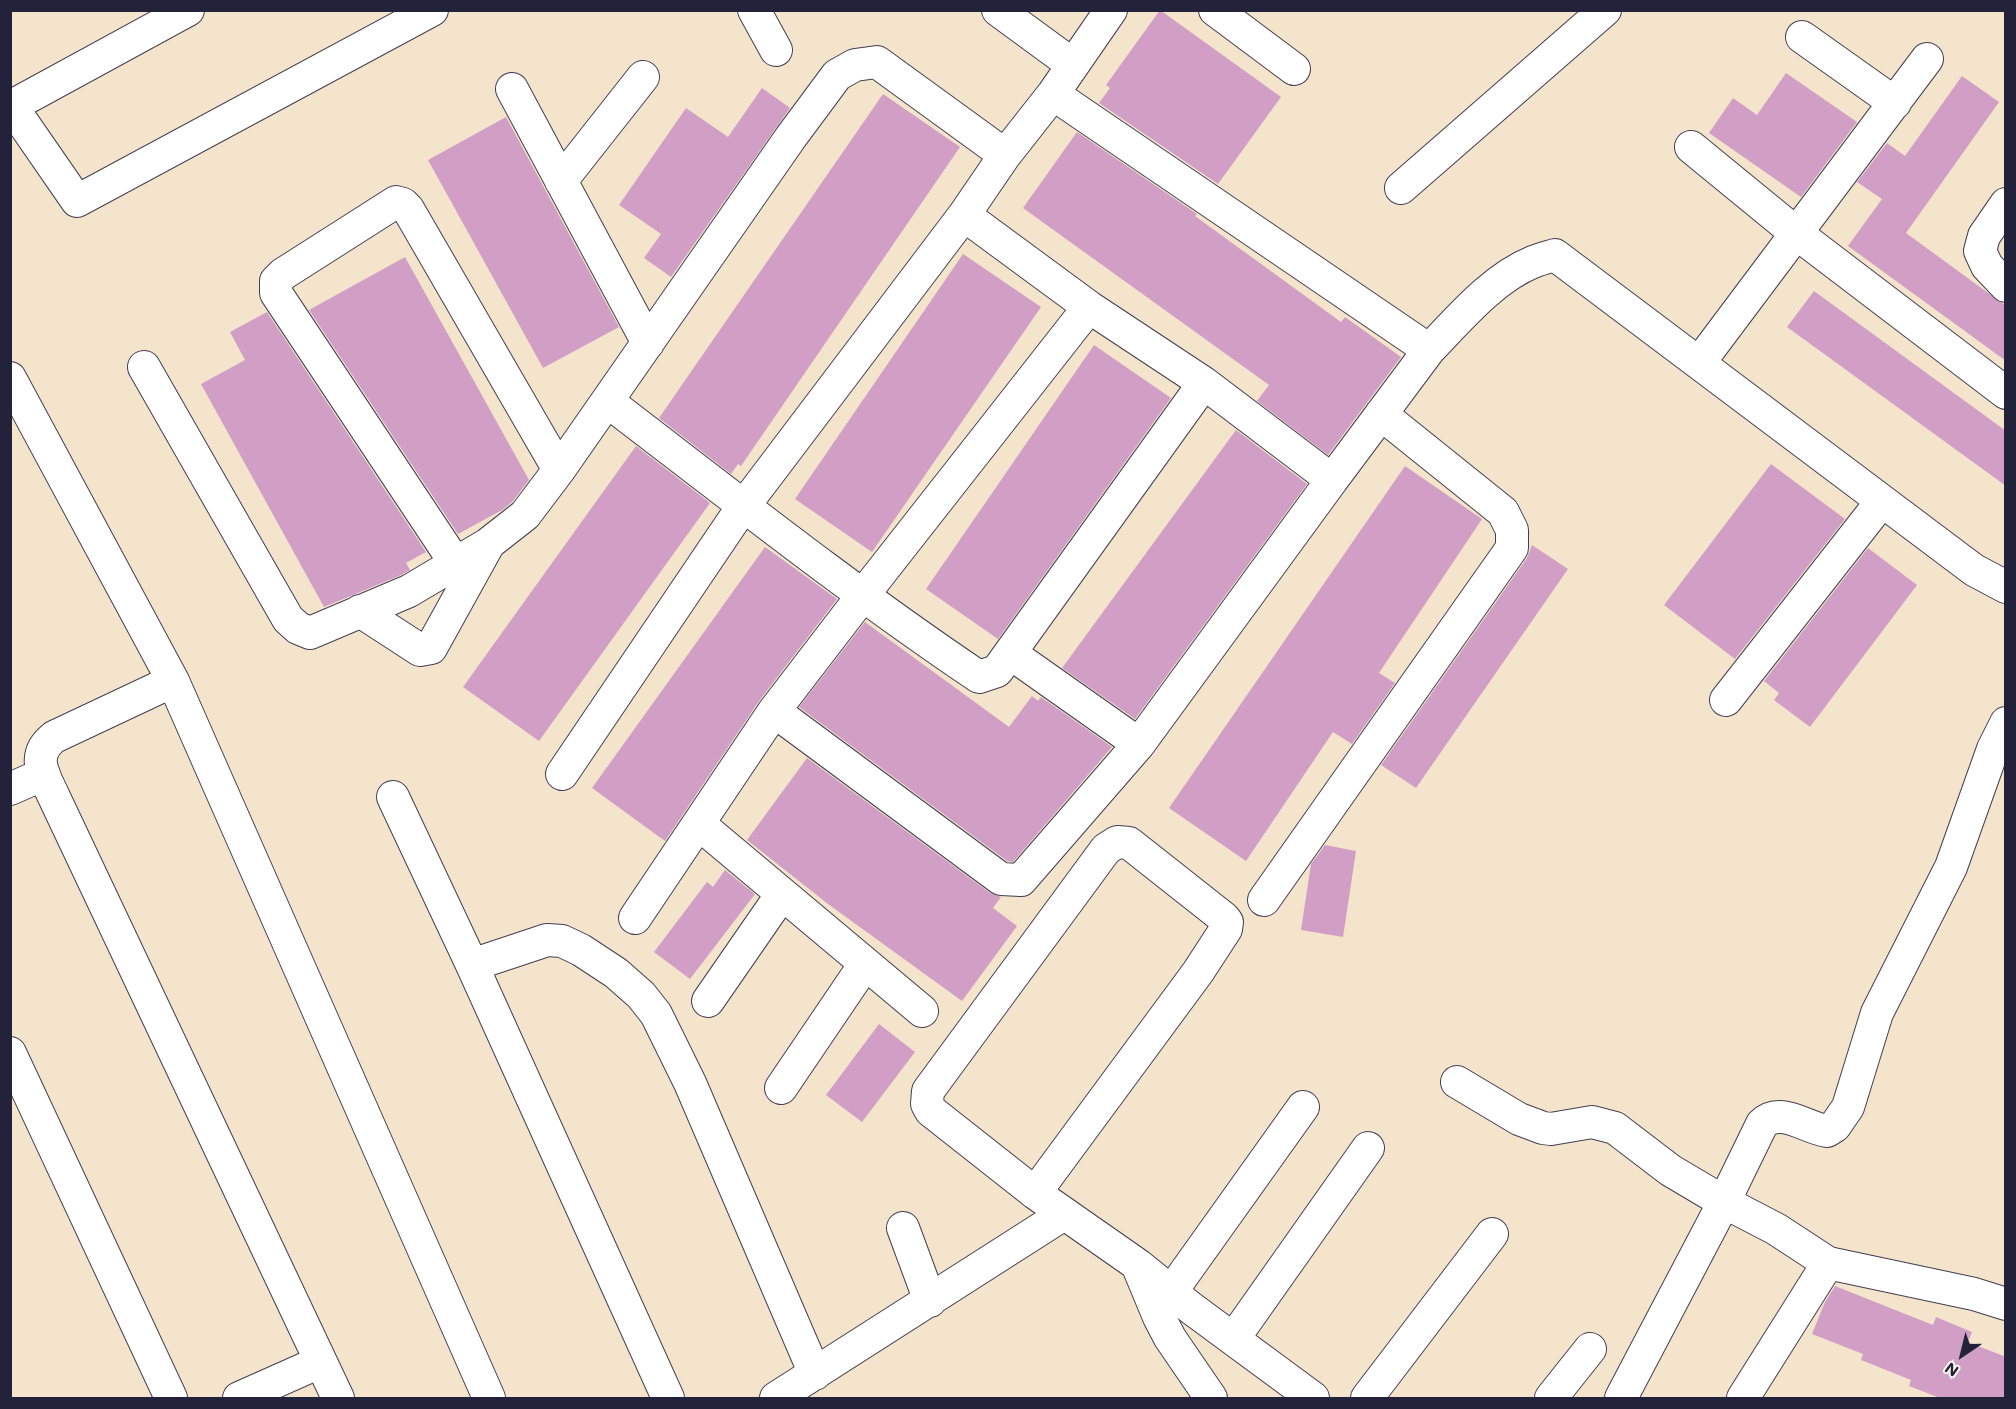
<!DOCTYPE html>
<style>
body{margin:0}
#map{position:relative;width:2016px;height:1409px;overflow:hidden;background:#f4e4cb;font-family:Mali,sans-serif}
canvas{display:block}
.frame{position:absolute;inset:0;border:12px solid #22223b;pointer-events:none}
.north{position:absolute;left:1932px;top:1325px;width:60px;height:60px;-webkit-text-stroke:4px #fbf7ec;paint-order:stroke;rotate:215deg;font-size:16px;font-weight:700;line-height:24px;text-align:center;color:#22223b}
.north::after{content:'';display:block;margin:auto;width:21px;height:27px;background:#22223b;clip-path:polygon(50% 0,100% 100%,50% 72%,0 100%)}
</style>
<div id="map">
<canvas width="2016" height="1409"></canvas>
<div class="frame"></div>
<div class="north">N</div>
</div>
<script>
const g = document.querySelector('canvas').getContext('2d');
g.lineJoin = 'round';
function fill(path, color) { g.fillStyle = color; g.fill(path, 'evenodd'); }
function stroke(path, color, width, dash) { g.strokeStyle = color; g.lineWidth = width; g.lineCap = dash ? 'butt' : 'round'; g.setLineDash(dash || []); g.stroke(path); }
fill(new Path2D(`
 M 1160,10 L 1281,97 L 1218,184 L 1099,103 L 1110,88 L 1106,85 Z
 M 1786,73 L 1857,122 L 1801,197 L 1709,133 L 1733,98 L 1757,115 Z
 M 1962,76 L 1999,102 L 1906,233 L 2006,306 L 2006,361 L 1848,246 L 1882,199 L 1857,182 L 1887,143 L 1905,156 Z
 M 762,88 L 790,108 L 671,277 L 644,258 L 661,234 L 619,205 L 686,108 L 728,137 Z
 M 883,94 L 960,147 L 741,466 L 738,464 L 731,474 L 659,418 Z
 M 506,117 L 619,327 L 543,368 L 428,160 Z
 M 1077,132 L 1197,214 L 1195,216 L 1341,322 L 1345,317 L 1401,357 L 1328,455 L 1257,401 L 1269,385 L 1023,208 Z
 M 963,254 L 1041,307 L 872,552 L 795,499 Z
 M 405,257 L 529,480 L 512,502 L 502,510 L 458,534 L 309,310 Z
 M 1814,291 L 2006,431 L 2006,486 L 1787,327 Z
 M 267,312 L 426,552 L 406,563 L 410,570 L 401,575 L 324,607 L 201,384 L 245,360 L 230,332 Z
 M 1094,345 L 1171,398 L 998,639 L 926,589 Z
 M 1236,430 L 1307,484 L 1135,719 L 1062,668 Z
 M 636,446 L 710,503 L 539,741 L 463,687 Z
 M 1771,464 L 1845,519 L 1735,659 L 1664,605 Z
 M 1405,466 L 1482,519 L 1379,673 L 1395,683 L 1352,744 L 1333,732 L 1246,861 L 1169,808 Z
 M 1532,545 L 1568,569 L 1416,788 L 1381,765 L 1527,558 Z
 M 765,547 L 837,599 L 759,701 L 665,841 L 592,788 Z
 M 1868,548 L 1917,585 L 1810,727 L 1774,700 L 1779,693 L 1764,681 Z
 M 865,622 L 1009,727 L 1032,696 L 1038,701 L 1041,697 L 1112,747 L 1013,862 L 1007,861 L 799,707 Z
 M 807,758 L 990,893 L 1001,897 L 993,908 L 1017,926 L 962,1001 L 828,904 L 747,840 Z
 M 1325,845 L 1356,851 L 1343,937 L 1301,930 L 1311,864 Z
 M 725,870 L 755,894 L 690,979 L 654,952 L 707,882 L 713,887 Z
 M 879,1024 L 915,1052 L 862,1122 L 826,1095 Z
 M 1835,1286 L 1933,1325 L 1936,1317 L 1972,1332 L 1968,1342 L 2006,1357 L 2006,1398 L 1940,1398 L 1909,1386 L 1911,1380 L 1861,1360 L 1863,1354 L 1812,1334 L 1825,1302 Z`), '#d19fc6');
const street = new Path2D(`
 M 754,10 L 776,50
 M 998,10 L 1073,65
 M 1215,10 L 1294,69
 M 1802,37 L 1895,103
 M 512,89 L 648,343
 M 1053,94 L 1429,350 C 1458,320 1493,278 1533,262 C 1540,259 1548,257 1555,255 L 1974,570 L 2006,587
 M 10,104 L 77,201 L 432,10
 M 10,107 L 188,10
 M 1691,147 L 1796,233 L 2006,393
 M 561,181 L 643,77
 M 1401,188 L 1605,10
 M 2006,204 L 1984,236 L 1980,251 L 1987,266 L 2006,286
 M 964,215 L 1089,307 L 1204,383
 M 1089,307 L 863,595 L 774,711 L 1001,879 L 1021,880 L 1139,744 L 1332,480
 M 1699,363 L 1927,59
 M 144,367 L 288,619 L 298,628 L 310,633 L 409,591 L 488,544 L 525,515 L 559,470 L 791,137 L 837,75 L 855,65 L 877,62 L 1005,155
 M 10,378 L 173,681 L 489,1398
 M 607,401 C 730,495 851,591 979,677 L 997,671 L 1204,383 L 1332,480 L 1429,350
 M 456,564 L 276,293 L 276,281 L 283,274 L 396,202 L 403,204 L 408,209 L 559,470
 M 360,611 L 420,650 L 431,648 L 488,545
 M 1010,653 L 1139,744
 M 173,681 L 54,737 C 30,756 44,775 54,797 L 338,1398
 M 1726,700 L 1882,501
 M 562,774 L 737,515 L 964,215 L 1005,155 L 1053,94 L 1111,10
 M 10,789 L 44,774
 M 393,797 L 472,965 L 668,1398
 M 699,824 L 922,1011
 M 1264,900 L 1512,548 L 1512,530 L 1503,512 L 1381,414
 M 635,918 L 774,711
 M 472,965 L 547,940 L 562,941 L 581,950 L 616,973 L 641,995 L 656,1014 L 690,1083 L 815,1374
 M 708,1001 L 782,894
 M 10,1053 L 171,1398
 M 1457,1082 L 1519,1119 L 1543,1128 L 1551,1129 L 1592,1122 L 1615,1128 L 1670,1170 L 1724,1202 L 1776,1229 L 1828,1263 L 1974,1294 L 2006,1304
 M 781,1088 L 865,964
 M 1035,1193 L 1198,972 L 1226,929 L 1227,922 L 1224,918 L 1129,843 L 1117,842 L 1106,849 L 928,1091 L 927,1104 L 931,1111 L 1035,1193 L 1138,1265 L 1191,1308 L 1313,1398
 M 903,1228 L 930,1301
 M 1139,1269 L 1159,1317 L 1170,1338 L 1211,1398
 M 1171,1292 L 1303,1107
 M 1234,1338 L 1368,1148
 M 239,1398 L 320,1362
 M 776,1398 L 1064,1214
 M 1367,1398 L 1492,1234
 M 1551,1398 L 1590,1349
 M 1621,1398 L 1724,1202 L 1762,1124 C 1780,1106 1806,1128 1827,1131 L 1835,1126 L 1848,1107 L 1877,1013 L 1951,867 L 1993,749 L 2006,723
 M 1743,1398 L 1828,1263`);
stroke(street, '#423f51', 34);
stroke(street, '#fff', 32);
</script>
